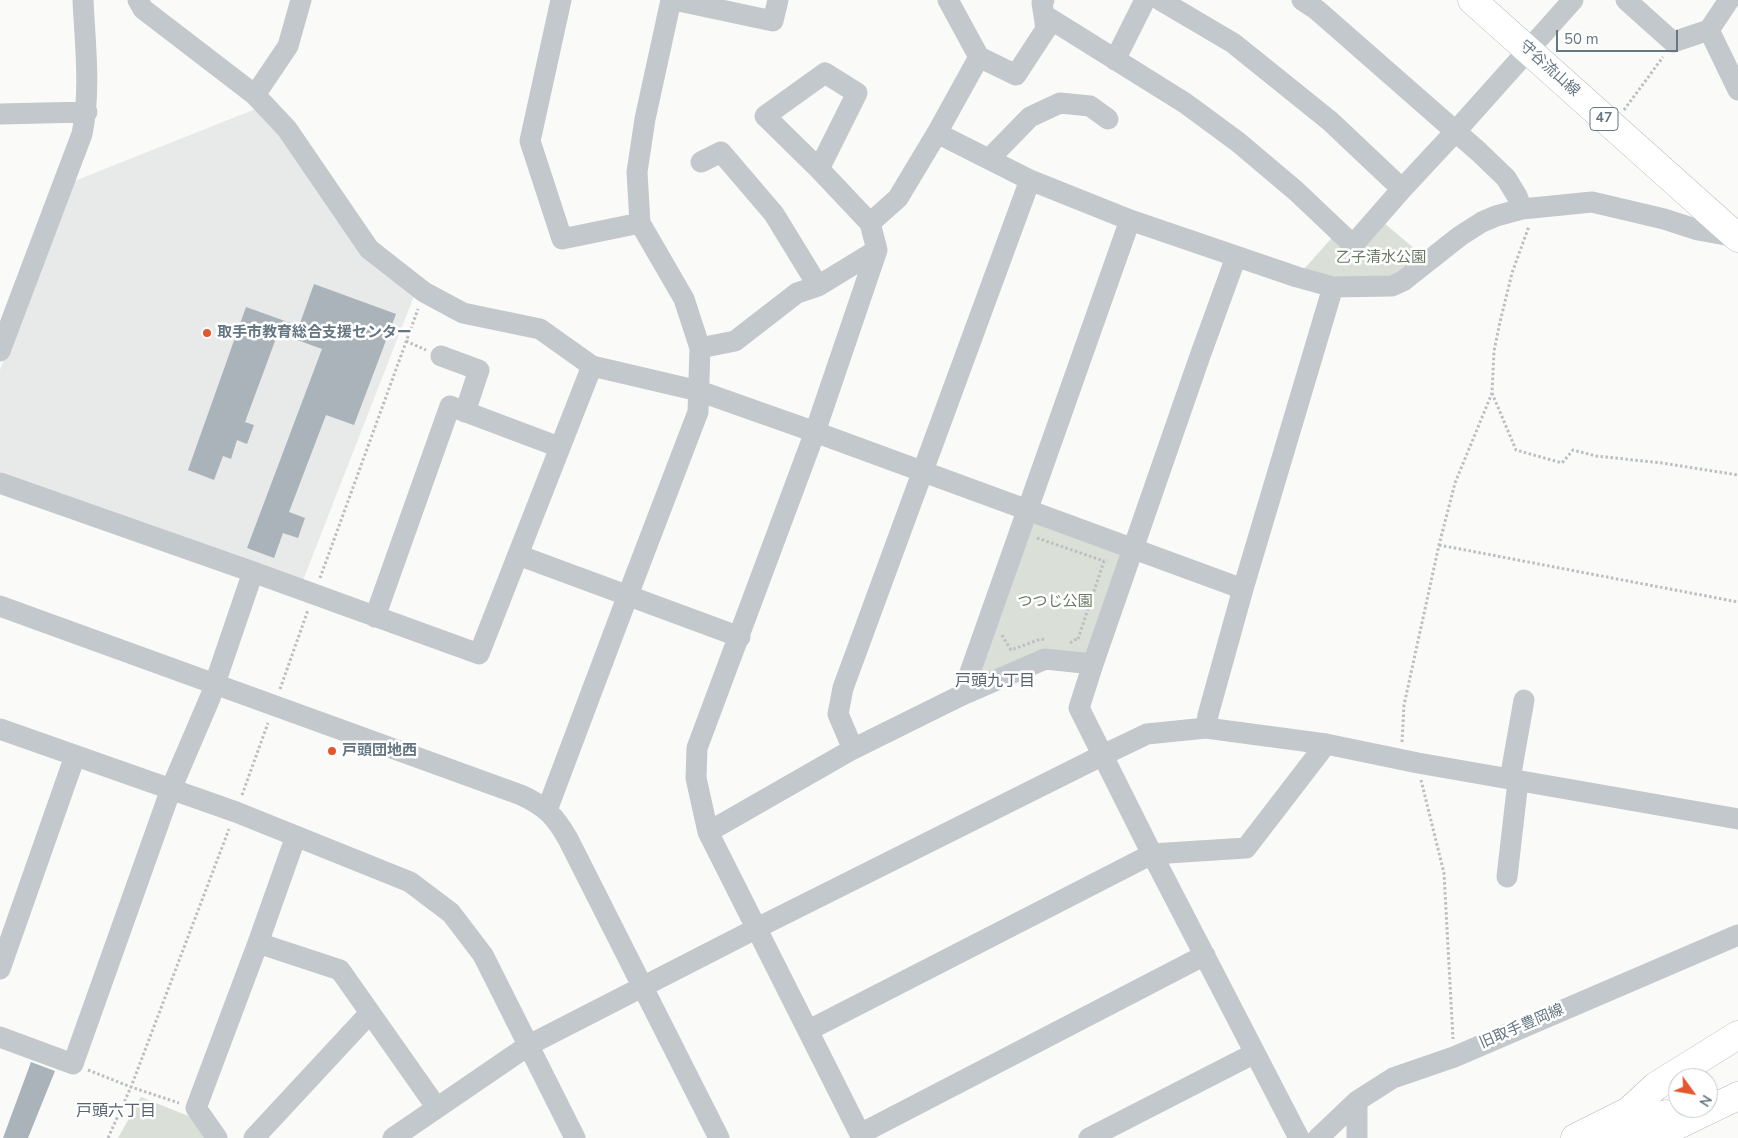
<!DOCTYPE html>
<meta charset="utf-8">
<style>
body{margin:0}
#map{position:relative;width:1738px;height:1138px;overflow:hidden;background:#fafaf8;font-family:"Nunito Sans",sans-serif}
canvas{display:block}
.north{position:absolute;left:1668px;top:1068px;width:50px;height:50px;box-sizing:border-box;background:#fff;border:1px solid #c1c8cd;border-radius:50%;rotate:122deg;font-size:14px;font-weight:700;line-height:20px;text-align:center;color:#657683}
.north::after{content:'';display:block;margin:auto;width:18px;height:22px;background:#e4572e;clip-path:polygon(50% 0,100% 100%,50% 72%,0 100%)}
.scale{position:absolute;left:1556px;top:30px;width:122px;height:22px;box-sizing:border-box;border:2px solid #657683;border-top:0;padding-left:6px;font-size:15px;line-height:18px;white-space:nowrap;color:#657683;-webkit-text-stroke:4px #fff;paint-order:stroke}
</style>
<div id="map">
<canvas width="1738" height="1138"></canvas>
<div class="north">N</div>
<div class="scale">50 m</div>
</div>
<script>
const g = document.querySelector('canvas').getContext('2d');
g.lineJoin = 'round';
function fill(path, color) { g.fillStyle = color; g.fill(path, 'evenodd'); }
function stroke(path, color, width, dash) { g.strokeStyle = color; g.lineWidth = width; g.lineCap = dash ? 'butt' : 'round'; g.setLineDash(dash || []); g.stroke(path); }
function label(font, color, halo, rows, align = 'center') {
  g.font = font + ' "Nunito Sans","Noto Sans JP",sans-serif'; g.lineWidth = 5; g.setLineDash([]); g.textBaseline = 'middle'; g.strokeStyle = halo; g.fillStyle = color; for (const [text, x, y, turn = 0] of rows) {
    g.save(); g.translate(x, y); g.rotate((+turn || 0) * Math.PI / 180); g.textAlign = isNaN(turn) ? turn : align; if (halo) g.strokeText(text, 0, 0); g.fillText(text, 0, 0); g.restore();
  }
}
fill(new Path2D(`
 M 258,108 L 414,296 L 302,583 L 0,474 L 0,370 L 72,182 Z`), '#e8e9e9');
fill(new Path2D(`
 M 1378,218 L 1428,260 L 1403,281 L 1297,277 L 1337,232 L 1353,245 Z
 M 1027,511 L 1133,550 L 1093,664 L 1045,659 L 962,695 Z
 M 141,1097 L 191,1117 L 208,1138 L 118,1138 Z`), '#dadfd7');
fill(new Path2D(`
 M 314,284 L 396,314 L 354,425 L 326,415 L 289,512 L 305,518 L 298,538 L 283,533 L 274,558 L 247,548 L 322,349 L 278,333 L 245,422 L 254,425 L 247,444 L 237,440 L 231,459 L 223,456 L 214,480 L 188,470 L 246,307 L 299,326 Z
 M 31,1062 L 55,1071 L 28,1138 L 3,1138 Z`), '#aab3b9');
const major = new Path2D(`
 M 1472,0 L 1738,238`);
const highway = new Path2D(`
 M 1630,1110 L 1656,1086 L 1738,1035
 M 1575,1138 L 1645,1103
 M 1619,1138 L 1666,1114
 M 1651,1138 L 1738,1096`);
stroke(major, '#b5babe', 29);
stroke(highway, '#b4b9bd', 29);
stroke(new Path2D(`
 M 1624,110 L 1663,57
 M 406,341 L 426,350
 M 1492,393 L 1516,450 L 1562,463 L 1573,450 L 1596,456 L 1662,463 L 1738,475
 M 1037,538 L 1104,561
 M 1439,545 L 1738,602
 M 320,578 L 418,309
 M 1002,635 L 1011,650 L 1041,639 L 1045,640
 M 1078,639 L 1104,561 L 1107,560
 M 1070,643 L 1078,638
 M 280,689 L 308,610
 M 1402,742 L 1404,705 L 1439,545 L 1455,483 L 1492,393 L 1494,351 L 1500,322 L 1512,273 L 1529,226
 M 1421,780 L 1444,873 L 1453,1039
 M 242,795 L 268,723
 M 88,1070 L 131,1087 L 179,1103
 M 108,1138 L 131,1087 L 229,829`), '#bbbfc2', 3, [2.5, 2.5]);
stroke(new Path2D(`
 M 138,0 L 143,9 L 255,95 L 287,129 L 369,249 L 424,292 L 463,313 L 540,329 L 592,366 L 699,391 L 815,432 L 1243,589
 M 561,0 L 530,141 L 562,239 L 640,223
 M 674,0 L 773,21 L 778,0
 M 1160,0 L 1233,43 L 1330,121 L 1402,189
 M 1302,0 L 1317,10 L 1479,152 L 1506,178 L 1517,196 L 1522,209
 M 1626,0 L 1673,42 L 1709,30 L 1729,0
 M 1044,15 L 1185,103 L 1238,142 L 1296,191 L 1353,245 L 1402,189 L 1455,132 L 1573,0
 M 1709,30 L 1738,90
 M 979,57 L 1016,75 L 1046,29 L 1042,3 L 1044,0
 M 1115,60 L 1145,0
 M 255,95 L 288,46 L 301,0
 M 0,114 L 87,112
 M 937,133 L 1030,180 L 1130,220 L 1297,277 L 1333,287 L 1392,286 L 1403,281 L 1460,236 L 1482,222 L 1496,216 L 1522,209 L 1592,202 L 1664,219 L 1698,230 L 1737,237
 M 989,159 L 1030,117 L 1060,103 L 1090,106 L 1108,119
 M 701,162 L 721,152 L 774,214 L 818,286
 M 819,169 L 857,93 L 825,73 L 765,116 L 819,169 L 870,223 L 877,250 L 815,432 L 697,748 L 696,778 L 708,832 L 862,1138
 M 870,223 L 898,198 L 937,133 L 979,57 L 948,0
 M 1236,257 L 1200,356 L 1093,664 L 1079,708 L 1152,854 L 1299,1138
 M 700,348 L 735,341 L 797,293 L 818,286 L 877,250
 M 0,351 L 82,134 C 91,90 85,44 83,0
 M 441,356 L 479,370 L 465,412
 M 0,483 L 253,572 L 479,654 L 592,366
 M 518,555 L 740,637
 M 0,606 L 521,795 C 545,806 555,816 568,839 L 719,1138
 M 375,617 L 450,406 L 559,447
 M 962,695 L 1130,220
 M 1206,728 L 1208,715 L 1243,589 L 1333,287
 M 0,729 L 236,812 L 410,882 L 451,913 L 483,955 L 575,1138
 M 853,749 L 838,714 L 843,688 L 1030,180
 M 1510,779 L 1524,700
 M 547,810 L 628,595 L 698,412 L 700,348 L 684,299 L 640,223 L 637,172 L 645,119 L 671,0
 M 708,832 L 853,749 L 962,695 L 1045,659 L 1093,664
 M 1507,877 L 1518,781
 M 258,943 L 340,970 L 437,1108
 M 0,969 L 75,756
 M 809,1030 L 1152,854 L 1246,848 L 1326,744
 M 0,1037 L 73,1064 L 171,789 L 210,698 L 253,572
 M 1357,1101 L 1357,1138
 M 860,1134 L 1205,955
 M 217,1138 L 196,1108 L 258,943 L 296,836
 M 254,1138 L 370,1013
 M 393,1138 L 529,1045 L 769,922 L 1103,755 L 1147,734 L 1206,728 L 1326,744 L 1418,763 L 1738,819
 M 1089,1138 L 1255,1053
 M 1318,1138 L 1357,1101 L 1393,1078 L 1454,1057 L 1738,935`), '#c3c8cc', 21);
stroke(major, '#fff', 28);
stroke(highway, '#fff', 28);
for (const [x, y, r, color] of [
 [207,333,5,"#e4572e"],
 [332,751,5,"#e4572e"]
]) { const dot = new Path2D(); dot.arc(x, y, r, 0, 2 * Math.PI); g.fillStyle = color; g.fill(dot); stroke(dot, '#fff', 2); }
for (const [x, y, w] of [
 [1604,119,28]
]) { const box = new Path2D(); box.roundRect(x - w / 2, y - 11.5, w, 23, 4); g.fillStyle = '#fff'; g.fill(box); stroke(box, '#657683', 1); }
label('bold 14px', '#657683', null, [
 ["47",1604,119]
]);
label('15px', '#657683', '#fff', [
 ["守谷流山線",1549,69,42],
 ["旧取手豊岡線",1522,1027,-23]
]);
label('15px', '#687a64', '#fff', [
 ["乙子清水公園",1381,258],
 ["つつじ公園",1055,602]
]);
label('bold 15px', '#657683', '#fff', [
 ["取手市教育総合支援センター",217,333],
 ["戸頭団地西",342,751]
], 'left');
label('16px', '#57646e', '#fff', [
 ["戸頭九丁目",995,682],
 ["戸頭六丁目",116,1112]
]);
</script>
